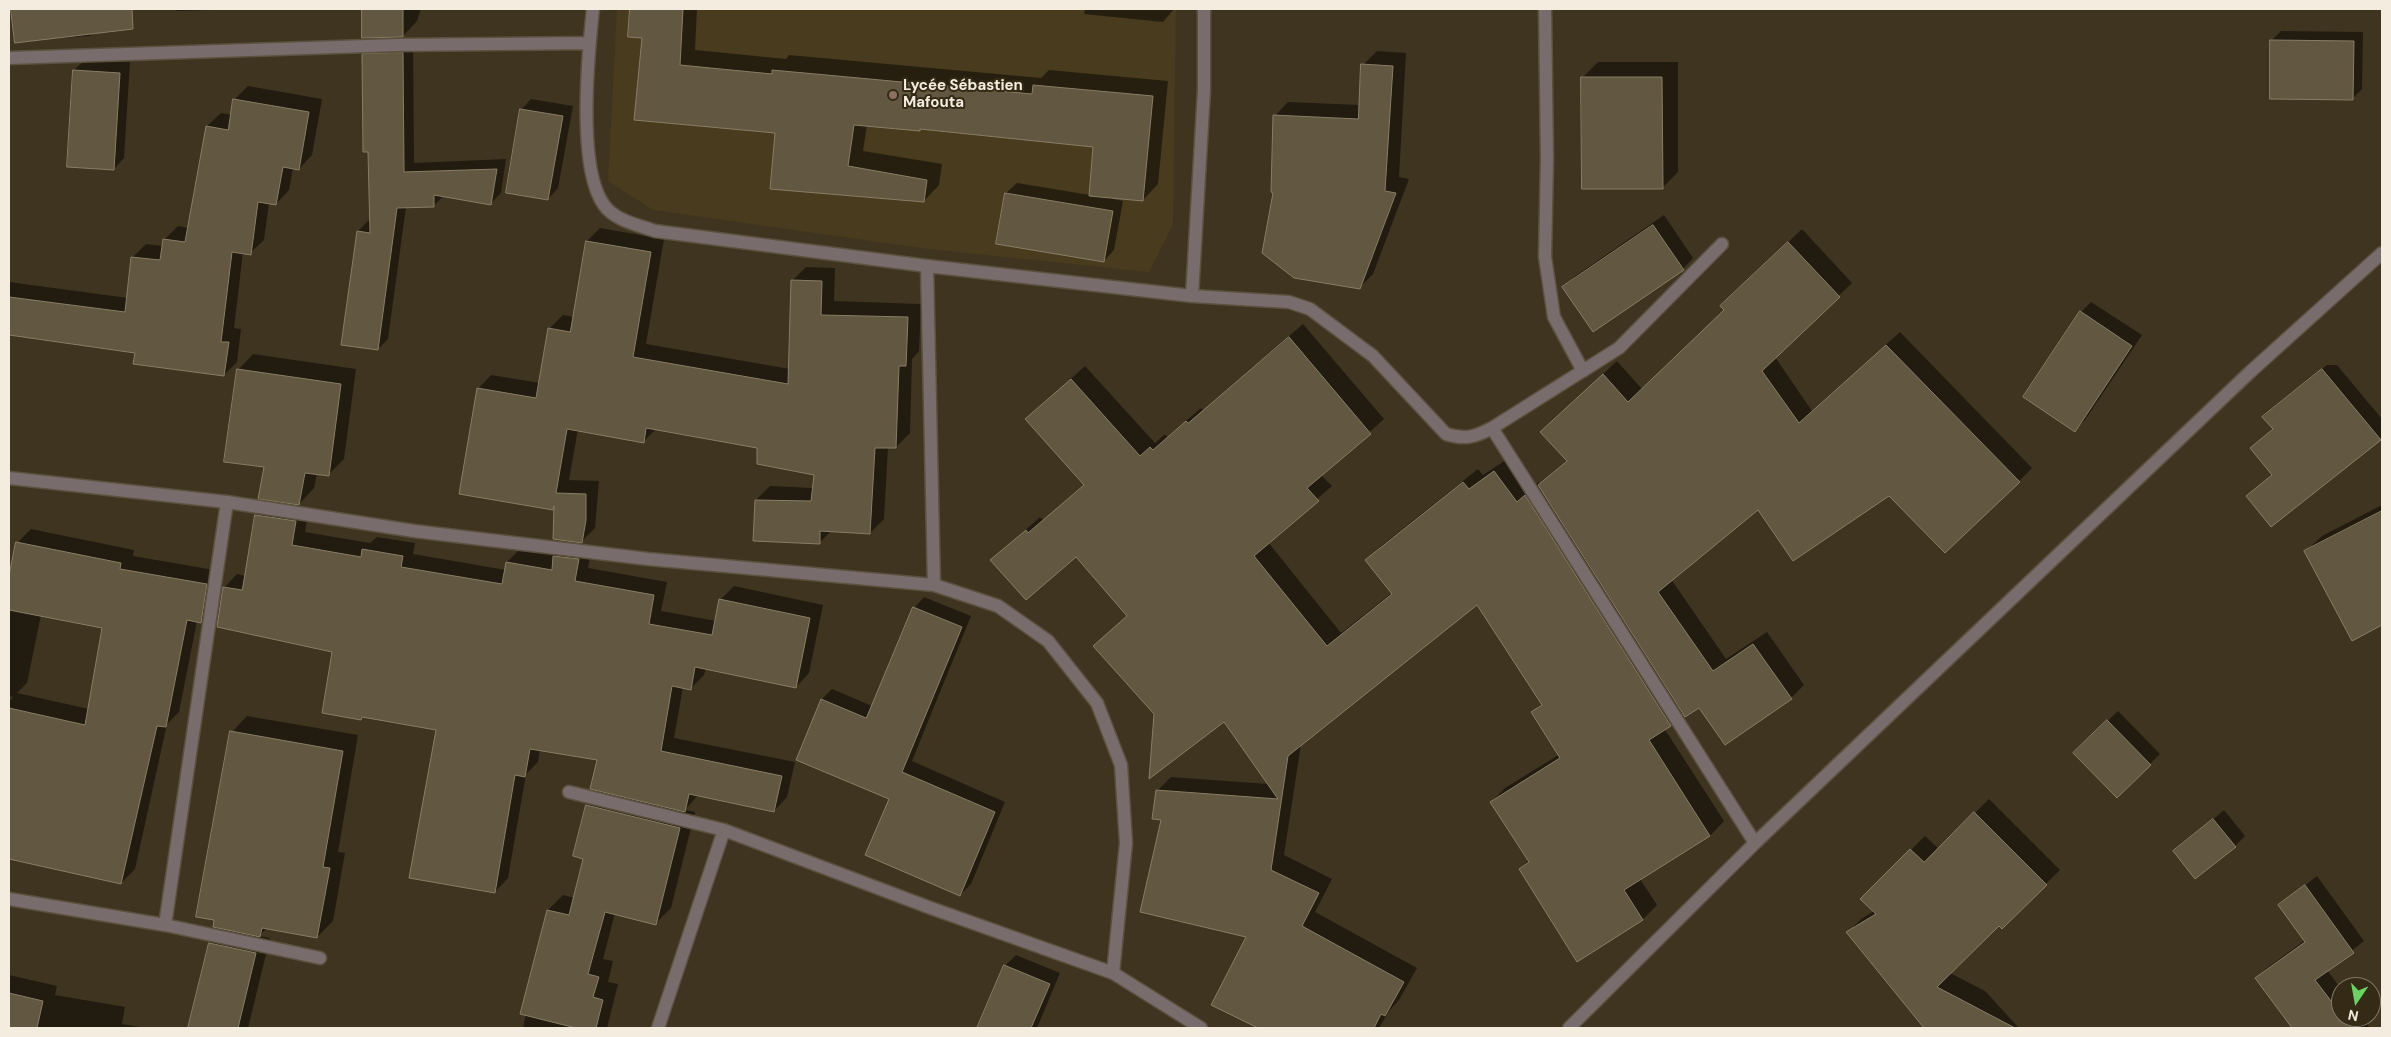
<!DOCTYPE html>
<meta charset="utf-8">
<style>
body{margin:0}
#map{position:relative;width:2391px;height:1037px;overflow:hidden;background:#3f341f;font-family:"DM Sans",sans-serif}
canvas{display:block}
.frame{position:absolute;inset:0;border:10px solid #f3ecdf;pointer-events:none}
.north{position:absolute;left:2331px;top:977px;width:50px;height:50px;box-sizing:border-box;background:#342a15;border:1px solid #807866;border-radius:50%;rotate:192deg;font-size:14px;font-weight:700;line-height:20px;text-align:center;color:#f3ecdf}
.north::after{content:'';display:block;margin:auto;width:18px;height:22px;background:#6bd363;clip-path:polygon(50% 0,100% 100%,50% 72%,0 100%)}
</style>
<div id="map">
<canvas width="2391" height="1037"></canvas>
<div class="frame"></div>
<div class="north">N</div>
</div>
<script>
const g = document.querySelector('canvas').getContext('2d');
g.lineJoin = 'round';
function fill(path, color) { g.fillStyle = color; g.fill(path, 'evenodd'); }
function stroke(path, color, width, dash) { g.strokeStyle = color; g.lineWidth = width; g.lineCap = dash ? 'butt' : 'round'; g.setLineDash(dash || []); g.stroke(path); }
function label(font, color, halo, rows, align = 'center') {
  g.font = font + ' "DM Sans",sans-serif'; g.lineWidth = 4; g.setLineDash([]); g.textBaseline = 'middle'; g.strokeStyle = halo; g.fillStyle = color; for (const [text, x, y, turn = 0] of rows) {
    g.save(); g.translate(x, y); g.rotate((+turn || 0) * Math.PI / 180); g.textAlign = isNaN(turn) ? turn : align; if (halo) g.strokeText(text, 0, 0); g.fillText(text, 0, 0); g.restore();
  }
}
fill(new Path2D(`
 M 617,9 L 1176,9 L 1173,225 L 1149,272 L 928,249 L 653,210 L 608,181 Z`), '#483b1e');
fill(new Path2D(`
 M 13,9 L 99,9 L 101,25 L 90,36 L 16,41 Z
 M 176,9 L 255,9 L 176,11 Z
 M 363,9 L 421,9 L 417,21 L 403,36 L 363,37 Z
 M 631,9 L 697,9 L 695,50 L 786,59 L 789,55 L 1041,78 L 1049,70 L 1168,81 L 1158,184 L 1143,200 L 1113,197 L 1113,199 L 1123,201 L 1114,250 L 1104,261 L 1006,193 L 1017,183 L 1090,195 L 1094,145 L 1016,136 L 867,125 L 863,151 L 942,164 L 939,185 L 924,201 L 771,188 L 777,132 L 635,119 L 643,37 L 629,36 Z
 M 1085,9 L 1174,9 L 1163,22 L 1084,14 Z
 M 2281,31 L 2363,32 L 2362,89 L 2352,99 L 2272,40 Z
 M 413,43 L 414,163 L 506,159 L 501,193 L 490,204 L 444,195 L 434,206 L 406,207 L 388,339 L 378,349 L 358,231 L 368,221 L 371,221 L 364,55 L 374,45 Z
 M 1377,51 L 1406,53 L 1399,177 L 1409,179 L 1373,274 L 1359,288 L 1274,192 L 1275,116 L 1288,102 L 1360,105 L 1363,65 Z
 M 85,60 L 130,62 L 124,158 L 114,169 L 74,70 Z
 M 1598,62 L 1678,62 L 1678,172 L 1663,187 L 1583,77 Z
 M 248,86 L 322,99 L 312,155 L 299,169 L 293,168 L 289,190 L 276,204 L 269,203 L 264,240 L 250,253 L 243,252 L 234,328 L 241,329 L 237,362 L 224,375 L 136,352 L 9,334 L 9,282 L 128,298 L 133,257 L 146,244 L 163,246 L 164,240 L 178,226 L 189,228 L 207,126 L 221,113 L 232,115 L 234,100 Z
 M 531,99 L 573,106 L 558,188 L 548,199 L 521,110 Z
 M 1664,215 L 1693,258 L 1683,269 L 1564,287 L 1574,277 Z
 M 600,228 L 664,239 L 646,344 L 790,369 L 792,281 L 806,267 L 835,268 L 834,301 L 921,304 L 919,351 L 912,359 L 910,433 L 896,447 L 888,447 L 884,519 L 870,533 L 832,530 L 819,543 L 756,500 L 770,486 L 813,488 L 815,474 L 759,447 L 656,429 L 643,442 L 578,429 L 569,480 L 599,481 L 595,528 L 581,542 L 555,506 L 553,509 L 478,389 L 491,375 L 540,383 L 550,328 L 563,315 L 574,317 L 587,241 Z
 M 1802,229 L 1852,283 L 1775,357 L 1812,411 L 1900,332 L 2032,468 L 2019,481 L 1758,508 L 1671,579 L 1726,659 L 1767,632 L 1804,685 L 1791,698 L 1699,707 L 1683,712 L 1664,728 L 1724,821 L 1710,836 L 1640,879 L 1657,905 L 1643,919 L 1520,869 L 1529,860 L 1491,802 L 1505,788 L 1560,754 L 1533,712 L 1542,703 L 1477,603 L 1301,744 L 1284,855 L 1332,879 L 1315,912 L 1417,968 L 1399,1000 L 1389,1011 L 1379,1028 L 1261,1028 L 1213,1005 L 1248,936 L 1163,819 L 1157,791 L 1171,777 L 1268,784 L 1225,720 L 1095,646 L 1128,615 L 1076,555 L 992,560 L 1040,517 L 1043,520 L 1085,484 L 1027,419 L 1085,366 L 1155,443 L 1165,434 L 1167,437 L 1201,408 L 1203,410 L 1303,324 L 1384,419 L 1321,475 L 1332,486 L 1268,542 L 1341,633 L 1393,592 L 1367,560 L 1381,546 L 1478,469 L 1483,475 L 1509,458 L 1531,489 L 1539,482 L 1540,484 L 1568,459 L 1555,419 L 1617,361 L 1642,389 L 1725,310 L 1735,293 Z
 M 2091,302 L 2142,335 L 2085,420 L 2075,430 L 2081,312 Z
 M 253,354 L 356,369 L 344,459 L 328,475 L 317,473 L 314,488 L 299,504 L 265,466 L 238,370 Z
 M 2327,365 L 2337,365 L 2382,419 L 2382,437 L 2248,496 L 2273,474 L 2252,448 L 2273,428 L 2264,417 Z
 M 270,502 L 309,508 L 305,532 L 370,543 L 377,537 L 415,543 L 413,554 L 506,570 L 507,562 L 520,549 L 555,555 L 567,543 L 592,546 L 588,568 L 667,582 L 661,611 L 716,621 L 720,600 L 734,586 L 823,605 L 809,673 L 796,687 L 706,668 L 704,675 L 691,688 L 683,687 L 674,738 L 795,762 L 787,797 L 774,811 L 698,795 L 685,810 L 695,812 L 671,908 L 655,924 L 615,913 L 603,959 L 613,961 L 608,982 L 618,984 L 607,1028 L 523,1028 L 548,910 L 563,895 L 575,898 L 585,858 L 575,855 L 587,805 L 602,790 L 599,759 L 540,749 L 538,762 L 526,774 L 508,878 L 495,892 L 437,729 L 363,716 L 361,719 L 333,651 L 224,588 L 237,574 L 246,576 L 257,515 Z
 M 2382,505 L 2382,623 L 2352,639 L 2306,551 L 2322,536 Z
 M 31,529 L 134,550 L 133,556 L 220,571 L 214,608 L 201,622 L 197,621 L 179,712 L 167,724 L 135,869 L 121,883 L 9,858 L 9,702 L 13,697 L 9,696 L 9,582 L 17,543 ZM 41,615 L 103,627 L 89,709 L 17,693 L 27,683 Z
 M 924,597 L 971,616 L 912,761 L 1005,802 L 971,884 L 960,895 L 822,699 L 832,689 L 872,706 L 914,608 Z
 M 2118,711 L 2160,754 L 2117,796 L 2075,753 Z
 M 247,716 L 358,735 L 338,852 L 345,853 L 333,921 L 317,937 L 267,928 L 259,936 L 270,938 L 248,1028 L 189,1028 L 210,943 L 225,928 L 232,732 Z
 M 1989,799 L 2060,870 L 2002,927 L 1999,924 L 1950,973 L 1985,991 L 2019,1028 L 1925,1028 L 1847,933 L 1861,919 L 1874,911 L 1862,899 L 1925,836 L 1939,849 Z
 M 2224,810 L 2245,836 L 2235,846 L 2175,852 Z
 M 2317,876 L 2364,941 L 2327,970 L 2341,989 L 2341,1017 L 2362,1017 L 2370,1028 L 2294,1028 L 2256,978 L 2267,968 L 2305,940 L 2280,905 Z
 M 1016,955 L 1060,973 L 1037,1028 L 979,1027 L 1005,966 Z
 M 9,975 L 57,986 L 55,995 L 125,1007 L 122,1024 L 146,1028 L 9,1028 Z`), '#0007');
const building = new Path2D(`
 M 11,9 L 132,9 L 133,29 L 15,43 Z
 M 362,9 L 403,9 L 403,37 L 362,38 Z
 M 630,9 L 683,9 L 680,65 L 772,74 L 772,70 L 1032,94 L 1033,85 L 1153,96 L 1143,201 L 1089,196 L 1093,147 L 920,129 L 920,131 L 854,125 L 848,166 L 927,180 L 924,202 L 770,189 L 775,133 L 634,120 L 642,38 L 628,37 Z
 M 2270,40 L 2354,41 L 2353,100 L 2270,99 Z
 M 403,53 L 404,172 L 497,169 L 491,205 L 434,195 L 434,207 L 397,208 L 378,350 L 341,345 L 357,231 L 370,233 L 368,152 L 363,152 L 362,54 Z
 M 1361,64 L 1393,66 L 1385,191 L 1396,193 L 1360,289 L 1294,278 L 1262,253 L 1273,193 L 1271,192 L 1273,115 L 1358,119 Z
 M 73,70 L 120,73 L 114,170 L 67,167 Z
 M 1581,77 L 1662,77 L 1663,189 L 1582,189 Z
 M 233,99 L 309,112 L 299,170 L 283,167 L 276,205 L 258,202 L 251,255 L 232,252 L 221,342 L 229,342 L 224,376 L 133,364 L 135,353 L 9,335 L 9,297 L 125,312 L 131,257 L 160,260 L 163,239 L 185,242 L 206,126 L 228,130 Z
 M 520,109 L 563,116 L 548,200 L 506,193 Z
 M 1005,193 L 1113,211 L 1104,262 L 996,244 Z
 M 1653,225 L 1684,270 L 1593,332 L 1562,287 Z
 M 586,241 L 651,252 L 633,357 L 788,384 L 791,280 L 822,281 L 821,315 L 908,317 L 906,366 L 899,366 L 896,448 L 875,448 L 870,534 L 820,531 L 820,544 L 753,541 L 755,500 L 811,501 L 814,475 L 757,464 L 757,448 L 646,428 L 644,443 L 567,429 L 556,493 L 586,494 L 586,520 L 582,543 L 553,539 L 554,506 L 553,510 L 459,494 L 477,388 L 536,398 L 548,328 L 570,332 Z
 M 1788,242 L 1840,297 L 1762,371 L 1799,423 L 1886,345 L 2020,482 L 1945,553 L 1889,496 L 1793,561 L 1758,510 L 1658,592 L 1713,671 L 1753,644 L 1792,699 L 1725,745 L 1699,708 L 1685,717 L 1538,485 L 1567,461 L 1540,432 L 1603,374 L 1628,402 L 1724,310 L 1720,306 Z
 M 2080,311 L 2132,346 L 2075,432 L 2023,397 Z
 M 1289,337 L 1371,434 L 1307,488 L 1319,501 L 1254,556 L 1327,646 L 1392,594 L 1365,560 L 1463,482 L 1469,489 L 1494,471 L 1517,502 L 1525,495 L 1671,726 L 1649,740 L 1710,836 L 1624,890 L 1643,920 L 1577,962 L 1519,869 L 1529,862 L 1490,802 L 1560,758 L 1531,712 L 1542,705 L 1477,605 L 1288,756 L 1271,870 L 1319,893 L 1302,926 L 1404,982 L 1385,1016 L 1381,1014 L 1374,1028 L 1258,1028 L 1211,1005 L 1246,937 L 1140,912 L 1161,820 L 1152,819 L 1156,790 L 1278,799 L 1224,722 L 1149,779 L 1154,714 L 1093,646 L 1127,616 L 1076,557 L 1026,600 L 990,560 L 1026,530 L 1028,533 L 1084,485 L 1025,419 L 1071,379 L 1140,456 L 1150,447 L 1153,450 L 1186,421 L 1188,423 Z
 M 237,369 L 341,384 L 329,476 L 305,473 L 299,505 L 258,499 L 264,467 L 224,462 Z
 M 2322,369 L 2381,440 L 2271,527 L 2246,496 L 2272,475 L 2250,448 L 2273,429 L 2262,417 Z
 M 2382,511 L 2382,625 L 2352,641 L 2304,551 Z
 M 255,515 L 296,521 L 292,545 L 361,557 L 362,549 L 403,556 L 401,567 L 502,584 L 506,562 L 552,570 L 553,556 L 579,559 L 575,581 L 654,595 L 649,624 L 712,635 L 719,599 L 810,618 L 796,688 L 695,667 L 691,690 L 672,686 L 661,751 L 782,776 L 774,812 L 689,794 L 685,812 L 590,789 L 597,760 L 530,749 L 525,777 L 515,775 L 495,893 L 409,878 L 436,730 L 362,717 L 361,720 L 322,713 L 332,652 L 217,627 L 223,587 L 242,590 Z
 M 16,542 L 121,563 L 120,569 L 207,584 L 201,623 L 187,620 L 166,727 L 157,726 L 121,884 L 9,859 L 9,708 L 85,725 L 102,628 L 9,610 L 9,576 Z
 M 913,607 L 962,627 L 902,772 L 995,812 L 960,896 L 865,855 L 889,799 L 796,760 L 821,699 L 866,718 Z
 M 2107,720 L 2151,765 L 2117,798 L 2073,753 Z
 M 230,731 L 343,751 L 323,867 L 330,868 L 317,938 L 262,928 L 260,937 L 213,927 L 214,920 L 196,917 Z
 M 586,805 L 680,828 L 656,925 L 605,912 L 588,974 L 599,977 L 593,997 L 603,1000 L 596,1028 L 576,1028 L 520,1014 L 547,910 L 569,915 L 583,859 L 573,856 Z
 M 1974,812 L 2047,885 L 2002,929 L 1999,926 L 1937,987 L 2015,1028 L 1924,1028 L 1846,932 L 1876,914 L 1860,899 L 1910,849 L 1924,862 Z
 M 2213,819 L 2236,847 L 2195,879 L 2173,851 Z
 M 2305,885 L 2354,953 L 2315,980 L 2341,1014 L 2341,1017 L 2343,1017 L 2352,1028 L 2292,1028 L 2255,978 L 2305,942 L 2278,905 Z
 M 209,943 L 256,953 L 238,1028 L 188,1028 Z
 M 1004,965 L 1050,984 L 1031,1028 L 977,1028 Z
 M 9,993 L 43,1001 L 37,1028 L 9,1028 Z`);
fill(building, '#625740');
stroke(building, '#897d65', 1);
const minor = new Path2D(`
 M 593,9 C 588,55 577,168 604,205 C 614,220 638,225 655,231 L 927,266 L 1192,296 L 1289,302 L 1310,309 L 1373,356 L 1446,434 C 1465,440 1475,437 1492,428 L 1755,843
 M 1545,9 L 1547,159 L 1545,257 L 1554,317 L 1583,371
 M 9,58 L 398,45 L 589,43
 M 927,266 L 934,585
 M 1192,296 L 1204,90 L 1204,9
 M 1492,428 L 1619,348 L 1722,244
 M 9,478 L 227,502 L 414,531 L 648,559 L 934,585 L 998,606 L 1048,641 L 1097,703 L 1121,765 L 1126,843 L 1113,973
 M 569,792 L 724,830 L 928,907 L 1113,973 L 1201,1028
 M 9,899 L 165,925 L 320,958
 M 165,925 L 227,502
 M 658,1028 L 724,830
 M 1569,1028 L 1755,843 L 2249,373 L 2382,253`);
stroke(minor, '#5c513e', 15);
stroke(minor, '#796c6d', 12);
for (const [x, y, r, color] of [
 [893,95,5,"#8d6e63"]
]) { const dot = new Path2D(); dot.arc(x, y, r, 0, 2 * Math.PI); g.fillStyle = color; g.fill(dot); stroke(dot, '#342a15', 2); }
label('bold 15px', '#f3ecdf', '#342a15', [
 ["Lycée Sébastien",903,86],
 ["Mafouta",903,103]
], 'left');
</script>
